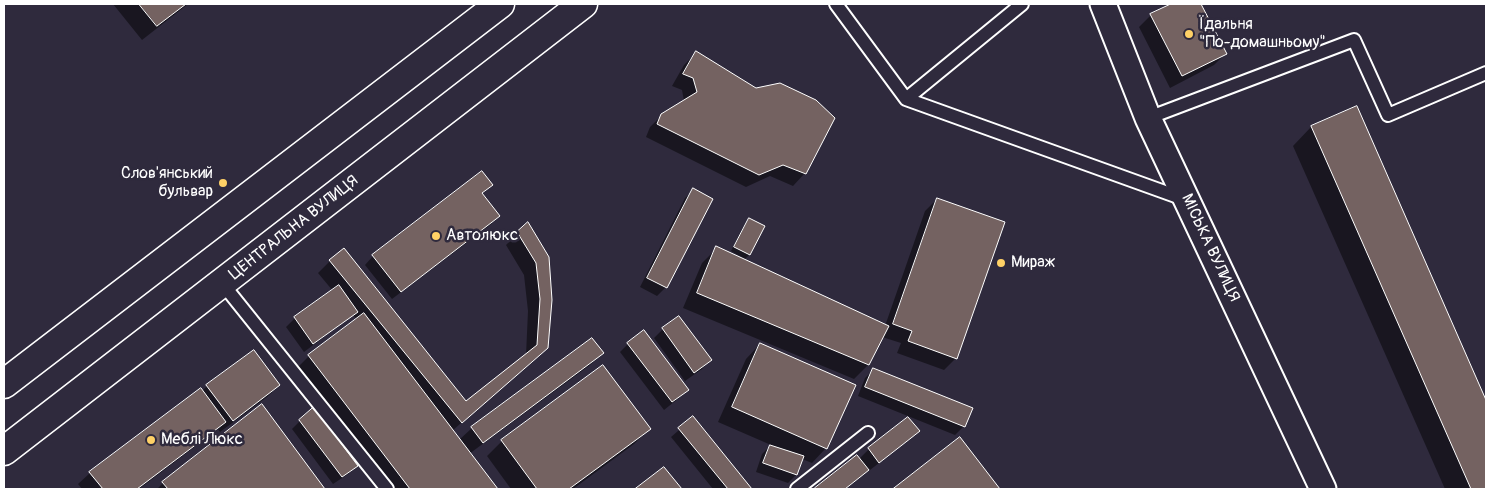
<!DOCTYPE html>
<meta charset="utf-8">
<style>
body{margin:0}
#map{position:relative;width:1490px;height:493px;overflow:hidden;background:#2f2a3d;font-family:Pangolin,sans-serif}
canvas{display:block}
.frame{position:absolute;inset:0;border:5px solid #fff;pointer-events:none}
</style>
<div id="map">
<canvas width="1490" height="493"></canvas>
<div class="frame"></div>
</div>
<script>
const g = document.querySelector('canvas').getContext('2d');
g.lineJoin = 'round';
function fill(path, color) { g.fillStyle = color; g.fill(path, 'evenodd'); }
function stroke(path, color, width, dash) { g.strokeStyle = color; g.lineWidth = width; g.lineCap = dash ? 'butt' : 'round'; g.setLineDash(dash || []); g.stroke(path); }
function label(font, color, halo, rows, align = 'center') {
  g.font = font + ' Pangolin,sans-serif'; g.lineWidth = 5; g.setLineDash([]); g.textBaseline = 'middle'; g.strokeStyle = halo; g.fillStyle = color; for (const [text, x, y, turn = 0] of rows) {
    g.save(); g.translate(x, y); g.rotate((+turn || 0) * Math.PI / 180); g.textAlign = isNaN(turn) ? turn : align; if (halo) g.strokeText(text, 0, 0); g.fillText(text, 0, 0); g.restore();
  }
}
fill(new Path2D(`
 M 113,4 L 188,4 L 142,40 Z
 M 1174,4 L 1200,4 L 1226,53 L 1214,65 L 1170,88 L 1139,27 L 1151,15 Z
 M 696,53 L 805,173 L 793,186 L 770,176 L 746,187 L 646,137 L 650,127 L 662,115 L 684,101 L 682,90 L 672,86 L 684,65 Z
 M 1356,108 L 1486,403 L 1486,489 L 1445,489 L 1293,146 L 1311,127 Z
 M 491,185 L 481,194 L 498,216 L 490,225 L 392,299 L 365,265 L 373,256 Z
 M 694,190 L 666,287 L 657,296 L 640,287 L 685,198 Z
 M 937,199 L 956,358 L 944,370 L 897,353 L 901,343 L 882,337 L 868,365 L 854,379 L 683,308 L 702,263 L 717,248 L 885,326 L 925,211 Z
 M 749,220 L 749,255 L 745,259 L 731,251 L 745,224 Z
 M 527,224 L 551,300 L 534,359 L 452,431 L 459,440 L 472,428 L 602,353 L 590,365 L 469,454 L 496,489 L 384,489 L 294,371 L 309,356 L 357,320 L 353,315 L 304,352 L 286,327 L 295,318 L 333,291 L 318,273 L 330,261 L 466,403 L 526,355 L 528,311 L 524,275 L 506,245 Z
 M 679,317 L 710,360 L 702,369 L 685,381 L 654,338 L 663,329 Z
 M 628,344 L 687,390 L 679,398 L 664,410 L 620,352 Z
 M 760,344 L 826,448 L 812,463 L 802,459 L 796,475 L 788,483 L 756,472 L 762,454 L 771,445 L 718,422 L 746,359 Z
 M 603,367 L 649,429 L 634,444 L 573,489 L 511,489 L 487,456 L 502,441 Z
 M 874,369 L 964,426 L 955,435 L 858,396 L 865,378 Z
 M 279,385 L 267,397 L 220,432 L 218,429 L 139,489 L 82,489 L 78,484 L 90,473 L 202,391 L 207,386 Z
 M 262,406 L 323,489 L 157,489 L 163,483 Z
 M 693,418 L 750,489 L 713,489 L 671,437 Z
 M 908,418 L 918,431 L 910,439 L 870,470 L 869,469 L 846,489 L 815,489 L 857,457 L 859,459 L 869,449 Z
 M 300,421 L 357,466 L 348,474 L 333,484 L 292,429 Z
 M 960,439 L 999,488 L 998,489 L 895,489 Z`), '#0007');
const building = new Path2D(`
 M 139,4 L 186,4 L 157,26 Z
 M 1171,4 L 1201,4 L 1227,54 L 1182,76 L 1150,14 Z
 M 696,51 L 756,88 L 780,83 L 816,100 L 835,118 L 806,174 L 783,165 L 759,175 L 657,124 L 661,114 L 697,92 L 693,78 L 683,74 Z
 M 1357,106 L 1486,400 L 1486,489 L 1471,489 L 1311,126 Z
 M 482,171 L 493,185 L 482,193 L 500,216 L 401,292 L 372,255 Z
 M 693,188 L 713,199 L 667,288 L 647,278 Z
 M 937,198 L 1005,222 L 957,359 L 908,341 L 912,331 L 893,324 Z
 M 749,218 L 765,226 L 750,255 L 734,247 Z
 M 528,222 L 549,257 L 552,300 L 548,348 L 462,423 L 329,260 L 344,248 L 466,401 L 537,345 L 540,299 L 536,263 L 517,232 Z
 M 716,246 L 889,326 L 869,365 L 697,293 Z
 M 339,285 L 358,312 L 313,344 L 294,317 Z
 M 364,313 L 498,489 L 410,489 L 308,355 Z
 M 679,316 L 712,360 L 694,373 L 662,328 Z
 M 644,330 L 689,390 L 672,402 L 627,343 Z
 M 592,338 L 604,353 L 483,443 L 471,427 Z
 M 760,343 L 856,385 L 827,449 L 732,407 Z
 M 254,350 L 280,385 L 233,421 L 206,385 Z
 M 603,365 L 651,429 L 569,489 L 537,489 L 501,440 Z
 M 873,368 L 973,408 L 965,427 L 865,387 Z
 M 201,388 L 226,422 L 137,489 L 103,489 L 89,472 Z
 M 262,404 L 325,489 L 168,489 L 162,482 Z
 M 314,407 L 358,466 L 342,477 L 299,420 Z
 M 693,416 L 752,489 L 728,489 L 678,428 Z
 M 908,417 L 920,431 L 879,463 L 868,448 Z
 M 960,437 L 1000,489 L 893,489 Z
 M 770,445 L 804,456 L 797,475 L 763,463 Z
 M 857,455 L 869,470 L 845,489 L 816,489 L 815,488 Z
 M 664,467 L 682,489 L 635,489 Z`);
fill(building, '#746261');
stroke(building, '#fff', 1);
const service = new Path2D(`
 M 836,4 L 906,99 L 1022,4
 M 906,99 L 1184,199
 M 1148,118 L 1354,40 L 1388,115 L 1486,73
 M 222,283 L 387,489
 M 797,489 L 868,433`);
const minor = new Path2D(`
 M 1103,4 L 1148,118 L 1323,489`);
const tertiary = new Path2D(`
 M 4,384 L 500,4
 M 4,451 L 583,4`);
stroke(service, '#fff', 16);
stroke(minor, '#fff', 29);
stroke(tertiary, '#fff', 31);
stroke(service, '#2f2a3d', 12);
stroke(minor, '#2f2a3d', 25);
stroke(tertiary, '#2f2a3d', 28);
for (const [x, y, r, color] of [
 [1189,34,5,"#ffd166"],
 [223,183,5,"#ffd166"],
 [436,236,5,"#ffd166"],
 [1001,263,5,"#ffd166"],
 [151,440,5,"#ffd166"]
]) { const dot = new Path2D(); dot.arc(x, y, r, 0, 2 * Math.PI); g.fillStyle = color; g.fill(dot); stroke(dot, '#2f2a3d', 2); }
label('16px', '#fff', '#2f2a3d', [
 ["Їдальня",1199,25],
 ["\"По-домашньому\"",1199,43],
 ["Слов'янський",213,174,"right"],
 ["бульвар",213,192,"right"],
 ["Автолюкс",446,236],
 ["Мираж",1011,263],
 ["Меблі Люкс",161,440]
], 'left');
label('16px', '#fff', '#2f2a3d', [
 ["ЦЕНТРАЛЬНА ВУЛИЦЯ",294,228,-38],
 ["МІСЬКА ВУЛИЦЯ",1210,248,65]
]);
</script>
